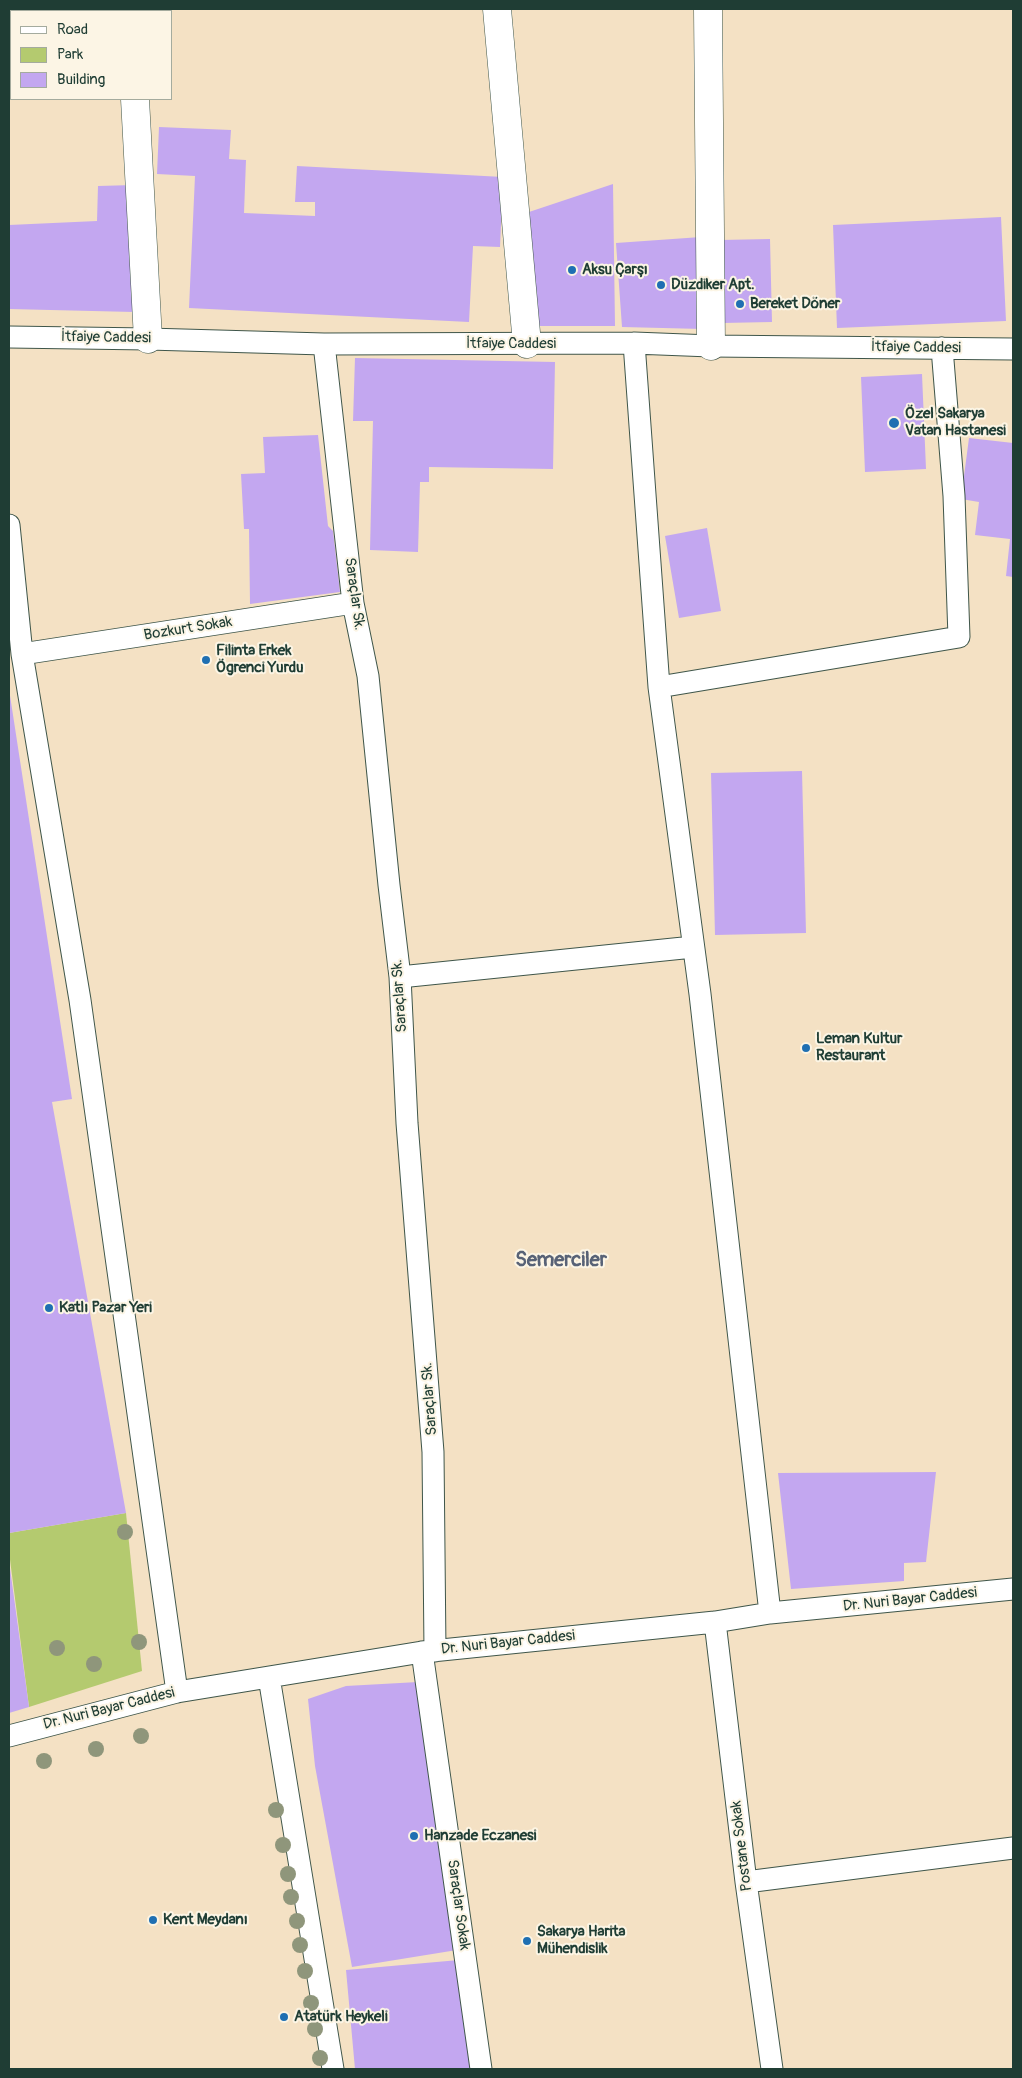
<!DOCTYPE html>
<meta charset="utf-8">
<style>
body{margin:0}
#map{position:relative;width:1022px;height:2078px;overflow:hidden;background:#f4e1c4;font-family:Pangolin,sans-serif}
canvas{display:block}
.frame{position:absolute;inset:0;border:10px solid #1f3d34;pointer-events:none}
.legend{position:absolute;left:10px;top:10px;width:162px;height:90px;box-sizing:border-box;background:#fcf5e5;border:1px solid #a4ab9e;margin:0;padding:6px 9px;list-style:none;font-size:15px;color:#1f3d34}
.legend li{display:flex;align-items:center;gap:10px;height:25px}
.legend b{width:25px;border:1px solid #a4ab9e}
</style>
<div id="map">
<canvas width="1022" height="2078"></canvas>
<div class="frame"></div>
<ul class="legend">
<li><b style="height:6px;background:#fff"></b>Road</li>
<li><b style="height:14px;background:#b4ca6f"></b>Park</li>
<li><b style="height:14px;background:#c3a7f0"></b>Building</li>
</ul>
</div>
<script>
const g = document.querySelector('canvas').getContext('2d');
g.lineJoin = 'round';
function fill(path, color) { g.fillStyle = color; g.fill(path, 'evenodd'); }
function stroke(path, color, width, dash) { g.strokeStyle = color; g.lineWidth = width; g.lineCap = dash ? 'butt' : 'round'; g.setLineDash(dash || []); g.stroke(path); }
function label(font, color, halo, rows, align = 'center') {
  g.font = font + ' Pangolin,sans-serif'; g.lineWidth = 4; g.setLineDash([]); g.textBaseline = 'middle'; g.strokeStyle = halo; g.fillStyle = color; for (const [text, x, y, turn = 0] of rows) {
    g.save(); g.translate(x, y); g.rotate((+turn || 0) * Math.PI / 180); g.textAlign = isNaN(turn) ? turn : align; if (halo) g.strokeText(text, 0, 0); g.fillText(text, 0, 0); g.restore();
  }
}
fill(new Path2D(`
 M 126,1513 L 142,1671 L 29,1707 L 9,1552 L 9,1533 Z`), '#b4ca6f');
fill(new Path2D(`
 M 159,127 L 231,130 L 229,159 L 246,160 L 244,213 L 315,216 L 315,202 L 295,202 L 297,166 L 503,177 L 500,247 L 473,246 L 469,322 L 189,308 L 195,176 L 157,174 Z
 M 613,184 L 615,326 L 534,326 L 526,213 Z
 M 134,185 L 134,312 L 9,309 L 9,225 L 97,221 L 98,186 Z
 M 1001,217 L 1006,321 L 837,328 L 833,225 Z
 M 701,237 L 703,329 L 622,327 L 616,243 Z
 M 770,239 L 772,322 L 722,323 L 720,240 Z
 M 355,358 L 555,362 L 553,469 L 429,467 L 429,482 L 420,482 L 418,552 L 370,550 L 373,421 L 353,421 Z
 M 922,374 L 926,469 L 865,472 L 861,377 Z
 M 318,435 L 328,526 L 333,531 L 340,592 L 250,604 L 249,529 L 244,529 L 241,474 L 265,473 L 263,437 Z
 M 969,438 L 1013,443 L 1013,577 L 1006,576 L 1010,539 L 975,535 L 979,502 L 961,499 Z
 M 707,528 L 721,611 L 679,618 L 665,536 Z
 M 9,689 L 72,1099 L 52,1102 L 126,1513 L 9,1533 Z
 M 802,771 L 806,933 L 715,935 L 711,773 Z
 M 936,1472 L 926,1562 L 904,1563 L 904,1581 L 791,1589 L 778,1473 Z
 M 9,1561 L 29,1707 L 9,1713 Z
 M 418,1682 L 457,1950 L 352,1967 L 315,1766 L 308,1699 L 346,1686 Z
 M 459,1960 L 477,2069 L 355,2069 L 346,1970 Z`), '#c3a7f0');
const pedestrian = new Path2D(`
 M 9,337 L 148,339 L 324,344 L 634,343 L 711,346 L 1013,349
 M 634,343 L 659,687 L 700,994 L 770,1613
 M 324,344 L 353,603 L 368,676 L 389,885 L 400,977 L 407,1123 L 433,1452 L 435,1651
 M 9,525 L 22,654 L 80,1000 L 177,1692
 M 22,654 L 353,603
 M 659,687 L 959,637 L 954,496 L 942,348
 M 400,977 L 693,947
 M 715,1622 L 746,1882 L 772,2069
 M 422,1652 L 481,2069
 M 269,1677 L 333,2069
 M 9,1736 L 177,1692 L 422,1652 L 715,1622 L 770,1613 L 1013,1589
 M 746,1882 L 1013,1848`);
const minor = new Path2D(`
 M 130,9 L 130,11
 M 497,9 L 527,344
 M 708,9 L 711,346
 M 135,99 L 148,339`);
stroke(pedestrian, '#3f564a', 23);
stroke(minor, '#3f564a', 29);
stroke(pedestrian, '#fff', 21);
stroke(minor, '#fff', 28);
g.fillStyle = '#8f967b';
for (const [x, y] of [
 [125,1532],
 [139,1642],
 [57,1648],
 [94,1664],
 [141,1736],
 [96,1749],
 [44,1761],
 [276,1810],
 [283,1845],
 [288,1874],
 [291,1897],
 [297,1921],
 [300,1945],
 [305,1971],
 [311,2003],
 [315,2029],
 [320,2058]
]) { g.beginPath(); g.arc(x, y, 8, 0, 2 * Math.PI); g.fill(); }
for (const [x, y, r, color] of [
 [572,270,5,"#1f6fb2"],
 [661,285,5,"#1f6fb2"],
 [740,304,5,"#1f6fb2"],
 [894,423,6,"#1f6fb2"],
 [206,660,5,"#1f6fb2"],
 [806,1048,5,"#1f6fb2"],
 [49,1308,5,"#1f6fb2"],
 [414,1836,5,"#1f6fb2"],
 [153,1920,5,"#1f6fb2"],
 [527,1941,5,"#1f6fb2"],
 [284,2017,5,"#1f6fb2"]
]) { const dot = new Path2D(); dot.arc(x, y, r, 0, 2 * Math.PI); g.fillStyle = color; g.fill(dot); stroke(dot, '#fcf5e5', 2); }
label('bold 15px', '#1f3d34', '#fcf5e5', [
 ["Aksu Çarşı",582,270],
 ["Düzdiker Apt.",671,285],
 ["Bereket Döner",750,304],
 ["Özel Sakarya",905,414],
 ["Vatan Hastanesi",905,431],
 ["Filinta Erkek",216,651],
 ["Ögrenci Yurdu",216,668],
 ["Leman Kultur",816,1039],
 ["Restaurant",816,1056],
 ["Katlı Pazar Yeri",59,1308],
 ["Hanzade Eczanesi",424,1836],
 ["Kent Meydanı",163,1920],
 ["Sakarya Harita",537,1932],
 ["Mühendislik",537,1949],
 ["Atatürk Heykeli",294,2017]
], 'left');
label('15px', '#1f3d34', '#fcf5e5', [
 ["İtfaiye Caddesi",106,338,1],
 ["İtfaiye Caddesi",511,344],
 ["İtfaiye Caddesi",916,348,1],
 ["Saraçlar Sk.",354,594,82],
 ["Bozkurt Sokak",188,629,-9],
 ["Saraçlar Sk.",400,996,-94],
 ["Saraçlar Sk.",430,1399,-94],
 ["Dr. Nuri Bayar Caddesi",910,1600,-6],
 ["Dr. Nuri Bayar Caddesi",508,1643,-6],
 ["Dr. Nuri Bayar Caddesi",109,1709,-14],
 ["Postane Sokak",742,1846,-97],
 ["Saraçlar Sokak",458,1905,82]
]);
label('bold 20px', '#586276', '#fcf5e5', [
 ["Semerciler",561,1261]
]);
</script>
